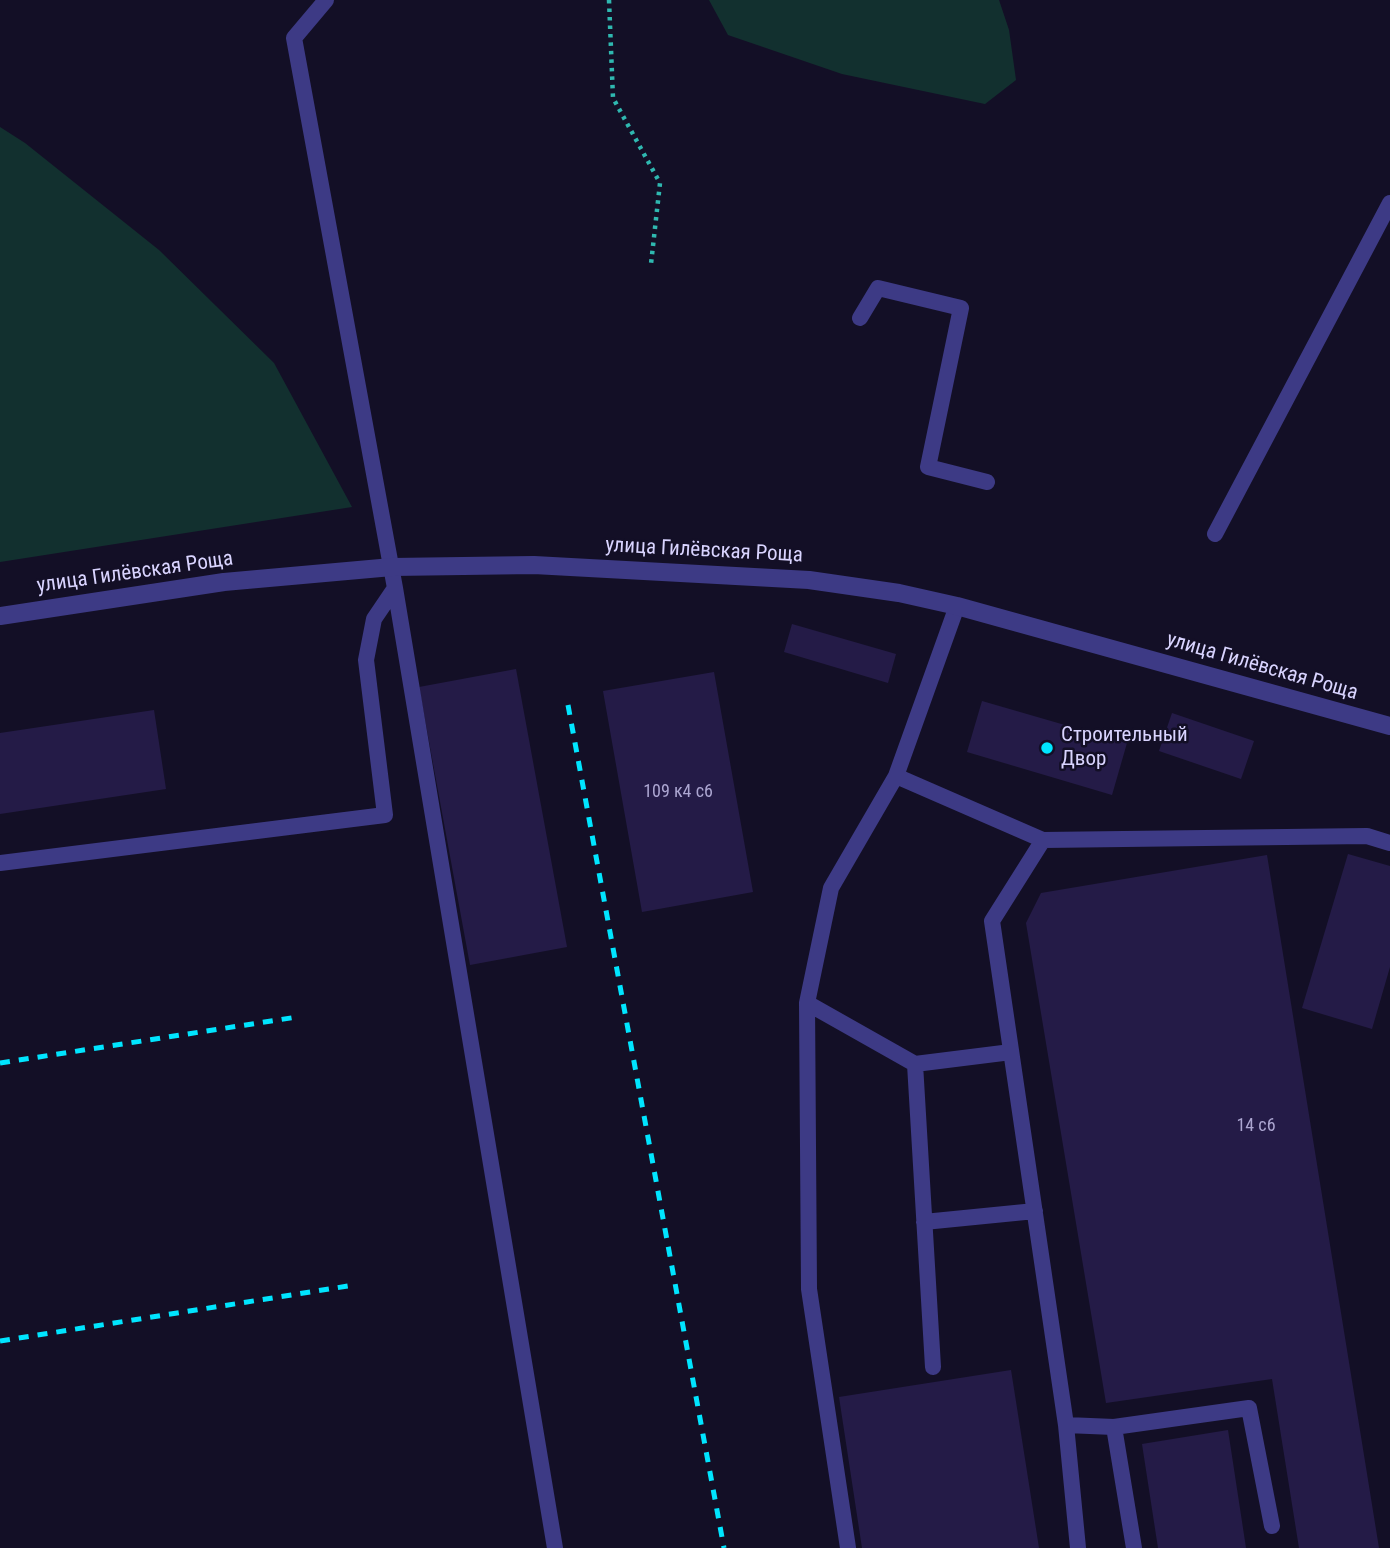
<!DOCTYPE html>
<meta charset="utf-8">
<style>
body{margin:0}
canvas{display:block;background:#130f26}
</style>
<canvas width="1390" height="1548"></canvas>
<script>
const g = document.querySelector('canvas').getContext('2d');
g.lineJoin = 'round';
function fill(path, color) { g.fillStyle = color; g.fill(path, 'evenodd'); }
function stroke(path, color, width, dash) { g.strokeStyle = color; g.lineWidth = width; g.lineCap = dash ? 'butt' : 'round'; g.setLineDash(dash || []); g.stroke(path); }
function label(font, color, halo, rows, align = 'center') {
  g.font = font + ' "Roboto Condensed",sans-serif'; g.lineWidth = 5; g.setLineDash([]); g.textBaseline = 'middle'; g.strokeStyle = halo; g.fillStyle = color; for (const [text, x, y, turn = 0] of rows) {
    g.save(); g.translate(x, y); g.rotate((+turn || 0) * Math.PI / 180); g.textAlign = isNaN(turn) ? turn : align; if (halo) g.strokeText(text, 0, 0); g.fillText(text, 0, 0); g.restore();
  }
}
fill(new Path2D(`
 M 709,0 L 999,0 L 1009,30 L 1016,80 L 985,104 L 842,74 L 728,35 Z
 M 0,127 L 25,143 L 159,250 L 274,363 L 352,507 L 0,562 Z`), '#12302f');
fill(new Path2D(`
 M 792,624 L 896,654 L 888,683 L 784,652 Z
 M 516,669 L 567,947 L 470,965 L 419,687 Z
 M 714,672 L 753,892 L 642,912 L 603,691 Z
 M 982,701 L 1127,743 L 1112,795 L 967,752 Z
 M 154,710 L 166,789 L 0,814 L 0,733 Z
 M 1172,713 L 1254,741 L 1241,779 L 1159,751 Z
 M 1348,854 L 1390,866 L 1390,967 L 1372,1029 L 1302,1008 Z
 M 1267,855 L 1379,1548 L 1299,1548 L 1272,1379 L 1106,1403 L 1026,923 L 1041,893 Z
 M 1011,1370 L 1039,1548 L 862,1548 L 839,1397 Z
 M 1228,1430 L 1246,1548 L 1158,1548 L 1142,1444 Z`), '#241b47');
stroke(new Path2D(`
 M 609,0 L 613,98 L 660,183 L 651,264`), '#2fb8b0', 4.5, [3.5, 5]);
stroke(new Path2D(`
 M 326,0 L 294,38 L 395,588 L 555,1548
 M 860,318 L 878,288 L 961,308 L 928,467 L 987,482
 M 1215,534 L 1390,203
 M 896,776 L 1043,840 L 1367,836 L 1390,843
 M 1043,840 L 992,921 L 1066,1425 L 1114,1427 L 1134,1548
 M 0,863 L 385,815 L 366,660 L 374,619 L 395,588
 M 807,1003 L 915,1064 L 1011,1052
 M 915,1064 L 933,1367
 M 924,1222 L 1035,1211
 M 1066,1425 L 1078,1548
 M 1114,1427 L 1249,1408 L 1272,1526
 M 848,1548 L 809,1289 L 807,1003 L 831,888 L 896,776 L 957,606`), '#3d3a85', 16);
stroke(new Path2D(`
 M 0,616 L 224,582 L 392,567 L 534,565 L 809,580 L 899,593 L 957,606 L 1390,726`), '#3d3a85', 18);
stroke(new Path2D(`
 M 568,705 L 724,1548
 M 0,1063 L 297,1017
 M 0,1341 L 348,1286`), '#00e5ff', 5, [10, 9]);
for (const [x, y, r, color] of [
 [1047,748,7,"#00e5ff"]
]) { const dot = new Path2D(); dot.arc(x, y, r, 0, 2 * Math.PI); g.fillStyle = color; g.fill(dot); stroke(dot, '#130f26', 2.5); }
label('18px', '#aca6d1', null, [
 ["109 к4 с6",678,792],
 ["14 с6",1256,1126]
]);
label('21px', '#d9d4ff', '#130f26', [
 ["улица Гилёвская Роща",704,551,3],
 ["улица Гилёвская Роща",135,573,-8],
 ["улица Гилёвская Роща",1262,667,16]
]);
label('21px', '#d9d4ff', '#130f26', [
 ["Строительный",1061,736],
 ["Двор",1061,760]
], 'left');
</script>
